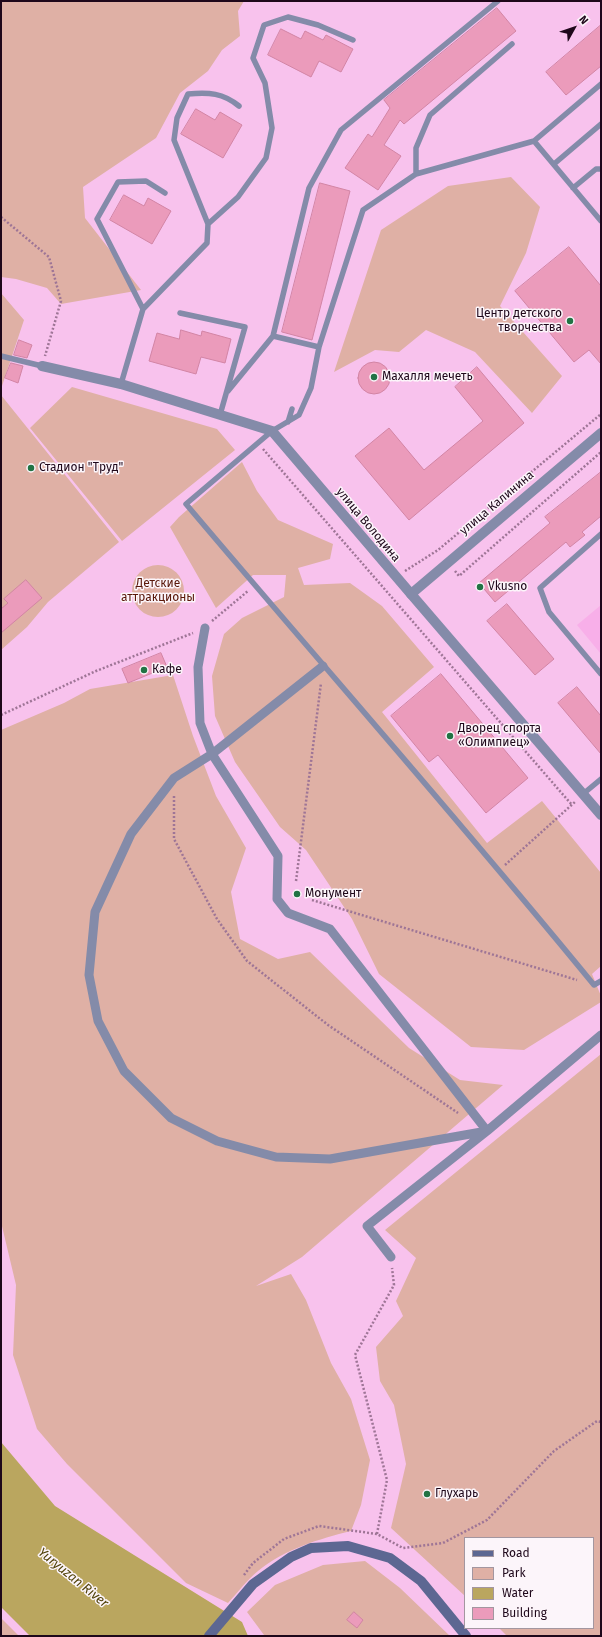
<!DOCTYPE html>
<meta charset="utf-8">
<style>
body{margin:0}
#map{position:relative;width:602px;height:1637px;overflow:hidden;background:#f8c2ed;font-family:"Fira Sans",sans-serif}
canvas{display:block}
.frame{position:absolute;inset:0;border:2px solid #1e071a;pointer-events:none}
.legend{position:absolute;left:464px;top:1537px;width:130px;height:92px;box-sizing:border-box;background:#fcf5fa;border:1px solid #a396a0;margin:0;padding:5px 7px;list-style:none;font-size:12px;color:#1e071a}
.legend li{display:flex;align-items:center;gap:8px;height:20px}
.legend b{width:20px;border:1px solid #a396a0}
.north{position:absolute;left:554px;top:8px;width:40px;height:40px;-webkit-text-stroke:3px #fcf5fa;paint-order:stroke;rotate:50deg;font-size:11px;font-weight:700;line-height:16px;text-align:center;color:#1e071a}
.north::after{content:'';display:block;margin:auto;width:14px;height:18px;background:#1e071a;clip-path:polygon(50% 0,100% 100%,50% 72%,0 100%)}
</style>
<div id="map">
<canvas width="602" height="1637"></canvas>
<div class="frame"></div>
<ul class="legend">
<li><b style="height:5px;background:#5d6792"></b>Road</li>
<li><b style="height:11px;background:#dfb0a5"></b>Park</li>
<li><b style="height:11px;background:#baa65f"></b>Water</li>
<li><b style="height:11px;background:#eb9bbb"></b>Building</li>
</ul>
<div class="north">N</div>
</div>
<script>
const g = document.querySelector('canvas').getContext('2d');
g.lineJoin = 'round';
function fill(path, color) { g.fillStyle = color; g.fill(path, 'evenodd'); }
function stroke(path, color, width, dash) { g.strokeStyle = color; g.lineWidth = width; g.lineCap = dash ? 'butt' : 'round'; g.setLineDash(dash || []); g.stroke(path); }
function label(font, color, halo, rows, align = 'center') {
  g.font = font + ' "Fira Sans",sans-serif'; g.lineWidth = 3; g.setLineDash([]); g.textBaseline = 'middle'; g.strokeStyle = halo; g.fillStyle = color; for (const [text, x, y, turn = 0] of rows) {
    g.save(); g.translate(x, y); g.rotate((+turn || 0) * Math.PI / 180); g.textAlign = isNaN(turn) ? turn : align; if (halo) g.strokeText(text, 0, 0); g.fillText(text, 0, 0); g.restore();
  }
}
fill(new Path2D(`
 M 601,605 L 601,654 L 577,625 Z`), '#f8afe9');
fill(new Path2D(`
 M 1,1 L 244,1 L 238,11 L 240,36 L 222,50 L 208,71 L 180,93 L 156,138 L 83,187 L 85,218 L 141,290 L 61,304 L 47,288 L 16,279 L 1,277 Z
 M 511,177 L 540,207 L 526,253 L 500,306 L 562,376 L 532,413 L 475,352 L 426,330 L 399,352 L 375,350 L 334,372 L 381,230 L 448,186 Z
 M 1,293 L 24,320 L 1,389 Z
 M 72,387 L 217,429 L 235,450 L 122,541 L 30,428 Z
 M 1,395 L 119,542 L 48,602 L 27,627 L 1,650 Z
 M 242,462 L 257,491 L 278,520 L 333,544 L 330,559 L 298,568 L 304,585 L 350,583 L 382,606 L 434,667 L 382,712 L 487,843 L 542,801 L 601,873 L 601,966 L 592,974 L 601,996 L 601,1002 L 524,1050 L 471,1047 L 379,974 L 352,919 L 306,850 L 280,827 L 235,762 L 215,716 L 212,676 L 224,634 L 242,618 L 284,597 L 286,575 L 253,575 L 216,608 L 170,527 L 179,517 Z
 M132 591a26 26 0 1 1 52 0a26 26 0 1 1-52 0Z
 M 173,675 L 193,736 L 216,796 L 246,848 L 231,892 L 240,939 L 278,959 L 310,952 L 409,1048 L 460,1080 L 503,1085 L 302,1257 L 256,1286 L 291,1274 L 306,1300 L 331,1363 L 351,1399 L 370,1460 L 361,1505 L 351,1531 C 319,1539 285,1549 258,1571 C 247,1580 238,1592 228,1603 L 186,1583 L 67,1464 L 37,1429 L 13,1355 L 16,1285 L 1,1222 L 1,730 L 64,703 L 90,689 Z
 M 601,1054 L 601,1636 L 507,1636 L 499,1628 L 593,1628 L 593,1538 L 465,1538 L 465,1596 L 391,1528 L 406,1464 L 394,1405 L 380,1381 L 376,1347 L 403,1316 L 396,1301 L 416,1258 L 385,1230 Z
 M 365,1561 L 400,1588 L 450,1636 L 268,1636 L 264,1635 L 247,1612 L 275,1585 L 323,1565 Z
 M 1,1618 L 19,1636 L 1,1636 Z`), '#dfb0a5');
fill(new Path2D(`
 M 1,1442 L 55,1506 L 242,1622 L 248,1636 L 30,1636 L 1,1607 Z`), '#baa65f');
const building = new Path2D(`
 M 497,8 L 516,31 L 404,124 L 400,120 L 384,145 L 401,156 L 378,190 L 345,168 L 368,134 L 372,137 L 390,108 L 384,100 Z
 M 601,25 L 601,66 L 566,95 L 546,72 Z
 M 281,29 L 301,39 L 305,31 L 323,40 L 326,35 L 353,49 L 341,72 L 319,61 L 311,77 L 268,55 Z
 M 196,109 L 215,120 L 220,112 L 242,125 L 223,158 L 181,134 Z
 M 320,183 L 350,191 L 312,340 L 282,332 Z
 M 124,195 L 144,206 L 148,198 L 171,211 L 152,244 L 110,220 Z
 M 569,247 L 601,286 L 601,364 L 589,350 L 574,362 L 515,291 Z
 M 181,330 L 201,336 L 202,331 L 231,339 L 225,363 L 201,357 L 196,374 L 149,361 L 157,333 L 179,339 Z
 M 19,340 L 32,345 L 27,358 L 14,355 Z
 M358 378a16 16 0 1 1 32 0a16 16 0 1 1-32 0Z
 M 11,363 L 23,366 L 18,383 L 5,378 Z
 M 477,367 L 524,423 L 409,520 L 355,456 L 389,428 L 424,470 L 483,421 L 455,387 Z
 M 601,472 L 601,516 L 582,532 L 585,535 L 570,547 L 566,542 L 495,602 L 479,583 L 550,523 L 545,517 Z
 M 26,580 L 42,598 L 1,633 L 1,609 L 8,603 L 4,599 Z
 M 507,604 L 554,659 L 535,675 L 487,621 Z
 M 161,653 L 167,667 L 128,683 L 122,669 Z
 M 441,674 L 528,778 L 486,813 L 438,755 L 429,762 L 391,716 Z
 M 577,687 L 601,716 L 601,754 L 558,703 Z
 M 354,1612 L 363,1620 L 357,1628 L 347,1620 Z`);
fill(building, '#eb9bbb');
stroke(building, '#d284a4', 1);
stroke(new Path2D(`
 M 1,217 L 49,257 L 61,301 L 45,356
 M 263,449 L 572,805
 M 405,571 L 438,550 L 601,414
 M 455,571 L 459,576 L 601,452
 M 212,621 L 248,591
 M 1,715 L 96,671 L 193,633
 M 174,796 L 174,839 L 217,919 L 247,961 L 328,1025 L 458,1113
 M 505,865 L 576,801
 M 296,881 L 321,683
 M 312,900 L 577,980
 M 377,1534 L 387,1480 L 355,1355 L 394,1285 L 392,1268
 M 244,1575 L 253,1563 L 284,1539 L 319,1526 L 377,1534 L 403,1548 L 443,1543 L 487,1520 L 554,1451 L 597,1421 L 601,1422`), '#9e7596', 2.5, [2, 2]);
stroke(new Path2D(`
 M 601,84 L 534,141 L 601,221
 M 534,141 L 416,174 L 363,210 L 319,347 L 311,388 L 299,415 L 272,431 L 186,504 C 322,665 461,822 594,985 L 601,981
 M 554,164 L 601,124
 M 416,174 L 416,148 L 430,115 L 512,44
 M 573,188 L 596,169 L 601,169
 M 208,224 L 238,197 L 266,158 L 272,128 L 265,83 L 253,58 L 264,25 L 288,17 L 318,25 L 353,40
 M 143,309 L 207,243 L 208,224 L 174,140 L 177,118 L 188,94 C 209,92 223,93 239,106
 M 180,313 L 245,327 L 220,415
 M 273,336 L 319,347
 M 1,356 L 42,366
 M 121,384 L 143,309 L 97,219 L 118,182 L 146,181 L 165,193
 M 228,391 L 273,336 L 309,188 L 341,130 L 498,1
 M 288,422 L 292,409
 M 601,534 L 540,588 L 549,612 L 601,674
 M 583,794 L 601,779`), '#848ba9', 5.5);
stroke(new Path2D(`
 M 205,628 L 198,667 L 200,723 L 212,754 L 278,856 L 277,899 L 288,913 L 330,929 L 487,1131 L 330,1159 L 276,1157 L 217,1141 L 171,1118 L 124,1071 L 98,1021 L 89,975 L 95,912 L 131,834 L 174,778 L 212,754 L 323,666
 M 391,1257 L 367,1226 L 487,1131 L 601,1035`), '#848ba9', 9);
stroke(new Path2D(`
 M 42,366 L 121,384 L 272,431 L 411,594`), '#848ba9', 10);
stroke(new Path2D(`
 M 601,433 L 411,594 L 601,815`), '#848ba9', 10);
stroke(new Path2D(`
 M 209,1636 L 253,1584 L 291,1557 L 311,1548 L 348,1546 L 390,1558 L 421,1581 L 466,1636`), '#5d6792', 10);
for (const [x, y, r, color] of [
 [570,321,4,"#217344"],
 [374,377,4,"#217344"],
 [31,468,4,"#217344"],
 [480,587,4,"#217344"],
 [144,670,4,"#217344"],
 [450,736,4,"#217344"],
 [297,894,4,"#217344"],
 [427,1494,4,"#217344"]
]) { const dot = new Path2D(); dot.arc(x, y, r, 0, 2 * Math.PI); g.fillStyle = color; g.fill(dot); stroke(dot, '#fcf5fa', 1.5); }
label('12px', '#1e071a', '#fcf5fa', [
 ["Центр детского",562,314,"right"],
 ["творчества",562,328,"right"],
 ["Махалля мечеть",382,377],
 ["Стадион \"Труд\"",39,468],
 ["Vkusno",488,587],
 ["Кафе",152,670],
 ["Дворец спорта",458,729],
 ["«Олимпиец»",458,743],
 ["Монумент",305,894],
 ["Глухарь",435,1494]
], 'left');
label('12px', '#1e071a', '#fcf5fa', [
 ["улица Калинина",497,503,-40],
 ["улица Володина",368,525,50]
]);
label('12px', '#591709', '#fcf5fa', [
 ["Детские",158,584],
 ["аттракционы",158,598]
]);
label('italic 13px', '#52440b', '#fcf5fa', [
 ["Yuryuzan River",73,1578,39]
]);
</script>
